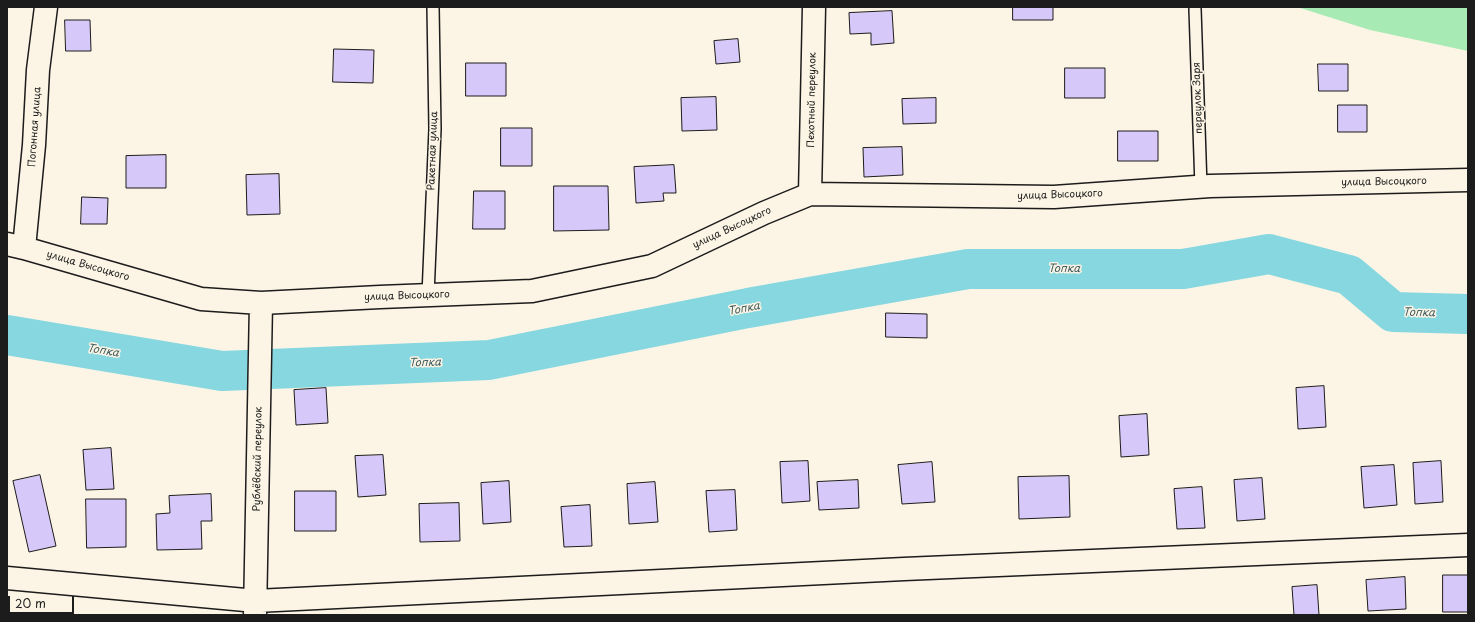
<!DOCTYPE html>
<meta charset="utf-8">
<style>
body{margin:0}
#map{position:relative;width:1475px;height:622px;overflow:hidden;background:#fcf5e5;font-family:"Playpen Sans",sans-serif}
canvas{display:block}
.frame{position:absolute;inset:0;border:8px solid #1c1c1c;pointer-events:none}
.scale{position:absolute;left:8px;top:596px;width:66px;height:18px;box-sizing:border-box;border:2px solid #1c1c1c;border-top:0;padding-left:5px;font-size:12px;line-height:14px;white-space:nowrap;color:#1c1c1c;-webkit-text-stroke:3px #fcf5e5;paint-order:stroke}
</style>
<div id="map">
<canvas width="1475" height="622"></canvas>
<div class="frame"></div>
<div class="scale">20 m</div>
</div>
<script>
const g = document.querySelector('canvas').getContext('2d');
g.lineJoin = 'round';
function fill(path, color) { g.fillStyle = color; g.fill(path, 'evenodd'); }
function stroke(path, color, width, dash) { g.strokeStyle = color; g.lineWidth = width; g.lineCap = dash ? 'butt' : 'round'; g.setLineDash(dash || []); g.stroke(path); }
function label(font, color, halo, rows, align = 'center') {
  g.font = font + ' "Playpen Sans",sans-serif'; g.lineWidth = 3; g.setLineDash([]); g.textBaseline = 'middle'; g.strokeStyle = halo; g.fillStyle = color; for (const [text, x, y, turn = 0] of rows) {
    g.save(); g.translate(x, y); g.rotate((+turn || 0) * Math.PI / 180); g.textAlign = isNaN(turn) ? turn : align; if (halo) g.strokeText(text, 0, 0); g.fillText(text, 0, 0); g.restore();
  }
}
fill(new Path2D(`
 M 1297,7 L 1468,7 L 1468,51 L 1370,30 Z`), '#a8eab4');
stroke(new Path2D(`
 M 7,335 L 222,371 L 489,360 L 748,308 L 968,269 L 1183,269 L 1269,254 L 1349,275 L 1393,312 L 1468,314`), '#86d7e0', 40);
const building = new Path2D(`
 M 1013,7 L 1053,7 L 1053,20 L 1013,20 Z
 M 892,11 L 894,43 L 871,45 L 871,33 L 850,34 L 849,13 Z
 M 65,20 L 90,20 L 91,51 L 66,51 Z
 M 738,39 L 740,62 L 716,64 L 714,41 Z
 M 334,49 L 374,50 L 373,83 L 333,82 Z
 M 466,63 L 506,63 L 506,96 L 466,96 Z
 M 1318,64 L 1348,64 L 1348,91 L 1319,91 Z
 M 1065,68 L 1105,68 L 1105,98 L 1065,98 Z
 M 716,97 L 717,130 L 682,131 L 681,98 Z
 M 936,98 L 936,123 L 903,124 L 902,99 Z
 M 1338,105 L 1367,105 L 1367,132 L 1338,132 Z
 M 501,128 L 532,128 L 532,166 L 501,166 Z
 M 1118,131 L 1158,131 L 1158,161 L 1118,161 Z
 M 902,147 L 903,175 L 864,177 L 863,148 Z
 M 166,155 L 166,188 L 126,188 L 126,156 Z
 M 674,165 L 676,193 L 663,193 L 664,201 L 636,203 L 634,167 Z
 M 279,174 L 280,214 L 247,215 L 246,175 Z
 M 554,186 L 608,186 L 609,230 L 554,231 Z
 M 474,191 L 505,191 L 505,229 L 473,229 Z
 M 82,197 L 108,198 L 107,224 L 81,224 Z
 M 886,313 L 927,314 L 927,338 L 886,337 Z
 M 1324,386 L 1326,427 L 1298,429 L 1296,388 Z
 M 326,388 L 328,423 L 296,425 L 294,390 Z
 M 1147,414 L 1149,455 L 1121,457 L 1119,416 Z
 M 111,448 L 114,489 L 86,490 L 83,450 Z
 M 383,455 L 386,495 L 358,497 L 355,456 Z
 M 808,461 L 810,501 L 782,503 L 780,462 Z
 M 1441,461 L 1443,502 L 1415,504 L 1413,463 Z
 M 932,462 L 935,502 L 902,504 L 898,465 Z
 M 1394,465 L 1397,505 L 1364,508 L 1361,467 Z
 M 40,475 L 56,546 L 29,552 L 13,481 Z
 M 1069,476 L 1070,517 L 1019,519 L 1018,477 Z
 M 1262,478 L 1265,519 L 1237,521 L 1234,480 Z
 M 858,480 L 859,508 L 819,510 L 817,482 Z
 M 509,481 L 511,522 L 483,524 L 481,483 Z
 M 655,482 L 658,522 L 629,524 L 627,484 Z
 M 1202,487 L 1205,528 L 1177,529 L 1174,489 Z
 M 735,490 L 737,530 L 709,532 L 706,491 Z
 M 295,491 L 336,491 L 336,531 L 295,531 Z
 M 211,494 L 212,521 L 201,521 L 202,549 L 157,550 L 156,514 L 170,513 L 169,496 Z
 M 86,499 L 126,499 L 126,547 L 87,548 Z
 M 459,503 L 460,541 L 420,542 L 419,504 Z
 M 590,505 L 592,546 L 564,547 L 561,507 Z
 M 1443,575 L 1468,575 L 1468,612 L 1443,612 Z
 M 1405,577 L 1406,609 L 1368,611 L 1366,580 Z
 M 1317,585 L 1319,615 L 1294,615 L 1292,587 Z`);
fill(building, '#d7c8fa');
stroke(building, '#1c1c1c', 1);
const service = new Path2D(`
 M 1195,9 L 1201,187
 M 428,295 L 435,129 L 433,7`);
const minor = new Path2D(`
 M 810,194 L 814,7
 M 7,244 L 24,248 L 201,299 L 261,303 L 380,297 L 532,291 L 652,266 L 764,213 L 810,194 L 1054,197 L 1210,186 L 1468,180
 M 24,248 L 34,145 L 38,70 L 46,7
 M 7,578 L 256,601 L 904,569 L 1468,545
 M 255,615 L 261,303`);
stroke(service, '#1c1c1c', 14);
stroke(minor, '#1c1c1c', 25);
stroke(service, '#fcf5e5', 11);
stroke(minor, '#fcf5e5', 22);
label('10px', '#1c1c1c', '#fcf5e5', [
 ["переулок Заря",1198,98,-92],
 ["Пехотный переулок",812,100,-89],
 ["Погонная улица",35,127,-86],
 ["Ракетная улица",433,151,-88],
 ["улица Высоцкого",1384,182,-1],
 ["улица Высоцкого",1060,195,-2],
 ["улица Высоцкого",732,228,-25],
 ["улица Высоцкого",88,266,16],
 ["улица Высоцкого",407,296,-2],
 ["Рублёвский переулок",258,459,-89]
]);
label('italic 11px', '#415d61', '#fcf5e5', [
 ["Топка",1064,269],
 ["Топка",744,309,-11],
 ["Топка",1419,313,1],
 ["Топка",103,351,9],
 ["Топка",425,363,-2]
]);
</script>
